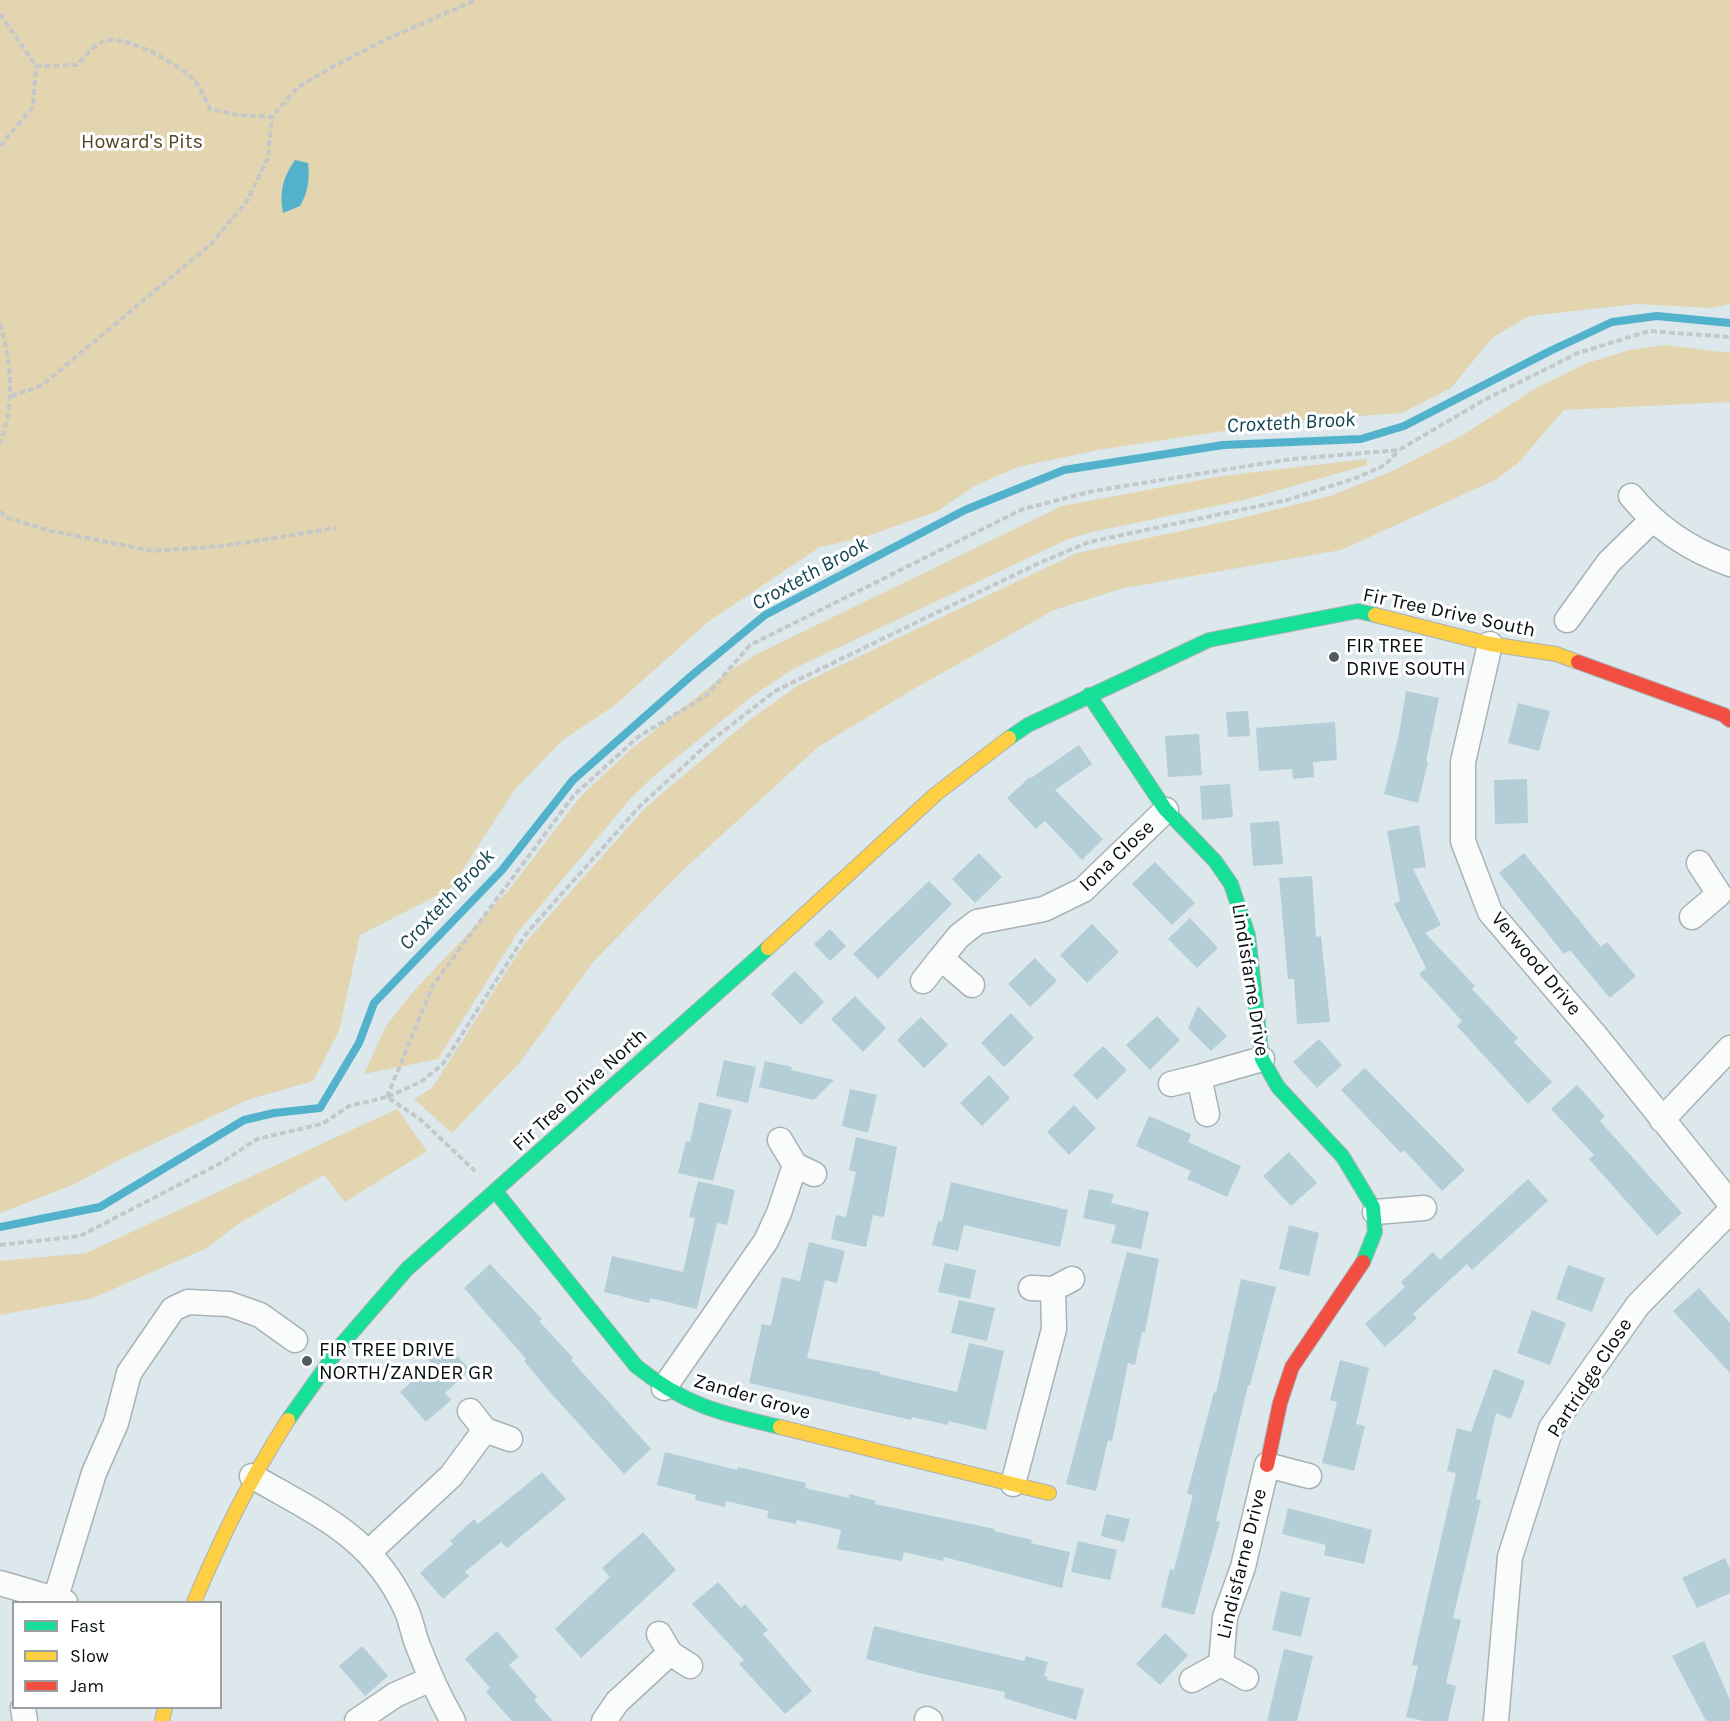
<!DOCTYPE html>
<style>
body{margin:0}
#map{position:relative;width:1730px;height:1721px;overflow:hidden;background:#dce8ec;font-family:Karla,sans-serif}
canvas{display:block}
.legend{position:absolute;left:12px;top:1601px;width:210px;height:108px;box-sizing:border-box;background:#fff;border:2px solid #9c9f9f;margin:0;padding:8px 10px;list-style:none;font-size:18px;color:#070e10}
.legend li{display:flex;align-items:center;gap:12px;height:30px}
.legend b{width:30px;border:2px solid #9c9f9f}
</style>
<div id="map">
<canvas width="1730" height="1721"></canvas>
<ul class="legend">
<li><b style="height:8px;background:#16e098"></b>Fast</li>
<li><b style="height:8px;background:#ffcf43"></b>Slow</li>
<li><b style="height:8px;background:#f24e42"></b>Jam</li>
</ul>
</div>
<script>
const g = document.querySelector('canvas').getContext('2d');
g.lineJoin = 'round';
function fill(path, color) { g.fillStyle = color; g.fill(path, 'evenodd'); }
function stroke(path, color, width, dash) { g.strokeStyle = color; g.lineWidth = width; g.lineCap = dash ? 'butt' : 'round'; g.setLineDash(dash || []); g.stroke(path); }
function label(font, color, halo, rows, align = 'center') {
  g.font = font + ' Karla,sans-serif'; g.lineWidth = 6; g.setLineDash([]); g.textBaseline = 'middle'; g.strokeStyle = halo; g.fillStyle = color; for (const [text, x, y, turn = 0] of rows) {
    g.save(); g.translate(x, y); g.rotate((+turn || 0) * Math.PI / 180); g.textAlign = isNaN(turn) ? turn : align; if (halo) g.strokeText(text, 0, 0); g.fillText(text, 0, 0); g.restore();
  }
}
fill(new Path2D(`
 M 0,0 L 1730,0 L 1730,304 L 1711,308 L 1637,304 L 1529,316 L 1492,338 L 1451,388 L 1402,413 L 1330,418 L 1216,432 L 1098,450 L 1018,467 L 974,486 L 938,511 L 862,538 L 820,547 L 708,622 L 614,706 L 564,739 L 516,788 L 450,889 L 360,935 L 339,1031 L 313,1081 L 247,1100 L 117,1161 L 75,1184 L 0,1213 Z
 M 1666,345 L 1730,353 L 1730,402 L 1564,410 L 1518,463 L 1497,479 L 1341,550 L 1124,588 L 1054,610 L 912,690 L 818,747 L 679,874 L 594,961 L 520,1062 L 452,1133 L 414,1099 L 432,1088 L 524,944 L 646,807 L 752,718 L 799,685 L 1077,553 L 1233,520 L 1330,496 L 1388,473 L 1461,436 L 1538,387 L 1587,363 L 1630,350 Z
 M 1366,459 L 1367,465 L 1248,499 L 1088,533 L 1066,540 L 793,669 L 751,697 L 655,775 L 632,797 L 518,932 L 438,1059 L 364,1074 L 386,1026 L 412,993 L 508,891 L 581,796 L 629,751 L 728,672 L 755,655 L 1062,506 L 1222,476 Z
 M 397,1109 L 427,1151 L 345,1202 L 324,1175 L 238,1224 L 207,1248 L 93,1298 L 0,1315 L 0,1261 L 86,1253 Z`), '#e2d5b0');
fill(new Path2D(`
 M 295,160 L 308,163 C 310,179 308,192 300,206 L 283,213 C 279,192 283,177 295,160 Z`), '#52b1cb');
stroke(new Path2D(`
 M 0,1227 L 100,1207 L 244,1120 L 274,1113 L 320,1108 L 359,1043 L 374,1003 L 502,870 L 573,780 L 691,676 L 765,615 L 965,510 L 1064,470 L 1223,445 L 1361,439 L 1404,426 L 1550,351 L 1612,322 L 1657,316 L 1730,323`), '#52b1cb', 8);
fill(new Path2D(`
 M 1406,691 L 1439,698 L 1426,761 L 1428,762 L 1418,803 L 1384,794 L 1399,734 Z
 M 1518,703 L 1550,711 L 1539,751 L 1508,743 Z
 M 1248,711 L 1250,736 L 1228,737 L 1226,712 Z
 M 1335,722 L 1337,760 L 1313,762 L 1314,777 L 1293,779 L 1292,769 L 1259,771 L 1256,728 Z
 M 1199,734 L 1202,775 L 1168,777 L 1165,736 Z
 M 1079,745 L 1092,764 L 1055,790 L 1103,839 L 1082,860 L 1045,821 L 1036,829 L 1007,798 L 1030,777 L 1031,778 Z
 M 1527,779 L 1528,823 L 1495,824 L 1494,780 Z
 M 1230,784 L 1233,817 L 1202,820 L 1200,786 Z
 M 1279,821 L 1283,864 L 1253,866 L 1250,823 Z
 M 1419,825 L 1426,867 L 1413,869 L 1441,925 L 1425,933 L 1475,986 L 1472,989 L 1518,1038 L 1514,1042 L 1552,1082 L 1528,1104 L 1457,1026 L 1462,1021 L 1419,974 L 1426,968 L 1394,904 L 1400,901 L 1387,831 Z
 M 979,853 L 1002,877 L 975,903 L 952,879 Z
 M 1524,853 L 1601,947 L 1607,942 L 1636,976 L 1610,998 L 1570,950 L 1564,954 L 1499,873 Z
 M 1155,862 L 1195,903 L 1172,925 L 1132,884 Z
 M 1312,876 L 1316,937 L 1321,936 L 1330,1022 L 1297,1024 L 1294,979 L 1288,979 L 1279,878 Z
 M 929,881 L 952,904 L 878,979 L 853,954 Z
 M 1190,918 L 1218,948 L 1197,968 L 1168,939 Z
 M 1092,924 L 1119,952 L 1087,983 L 1060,955 Z
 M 830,929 L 846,946 L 830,961 L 814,944 Z
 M 1035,958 L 1057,981 L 1030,1007 L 1008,984 Z
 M 795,971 L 824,1002 L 801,1025 L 771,994 Z
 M 855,996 L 886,1028 L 863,1052 L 831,1019 Z
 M 1198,1006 L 1227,1036 L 1211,1051 L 1188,1028 Z
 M 1011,1013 L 1034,1038 L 1004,1067 L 981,1043 Z
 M 1157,1016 L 1180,1040 L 1150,1070 L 1126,1045 Z
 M 921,1017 L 948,1045 L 924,1068 L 897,1040 Z
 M 1319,1039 L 1342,1065 L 1317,1088 L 1293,1062 Z
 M 1103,1046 L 1127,1070 L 1097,1100 L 1073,1075 Z
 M 724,1060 L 756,1067 L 748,1103 L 716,1096 Z
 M 765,1061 L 792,1067 L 791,1070 L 834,1080 L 814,1100 L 759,1087 Z
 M 1365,1068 L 1465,1170 L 1442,1191 L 1404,1150 L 1401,1153 L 1341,1090 Z
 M 989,1075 L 1010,1098 L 982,1126 L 960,1103 Z
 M 1577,1085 L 1605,1116 L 1600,1121 L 1682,1213 L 1657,1236 L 1589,1159 L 1594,1155 L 1551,1109 Z
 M 850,1089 L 877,1095 L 868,1133 L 842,1126 Z
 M 699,1102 L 732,1110 L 713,1181 L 678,1173 L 686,1141 L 690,1142 Z
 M 1074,1105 L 1096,1128 L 1069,1155 L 1047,1132 Z
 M 1149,1116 L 1191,1134 L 1188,1142 L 1241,1166 L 1227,1197 L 1187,1179 L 1191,1171 L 1136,1146 Z
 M 856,1137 L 897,1147 L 884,1217 L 873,1215 L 866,1247 L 831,1239 L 836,1215 L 846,1217 L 856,1172 L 849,1170 Z
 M 1289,1152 L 1317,1183 L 1291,1206 L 1263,1176 Z
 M 1528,1179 L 1548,1201 L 1472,1270 L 1467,1264 L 1413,1314 L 1417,1318 L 1385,1347 L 1365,1324 L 1405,1287 L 1401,1282 L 1433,1252 L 1440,1260 Z
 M 698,1181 L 735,1190 L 727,1225 L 717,1223 L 697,1309 L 650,1298 L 649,1303 L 604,1292 L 612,1256 L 683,1272 L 695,1218 L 689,1217 Z
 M 951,1182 L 1068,1210 L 1060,1247 L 964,1225 L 958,1251 L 932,1245 L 938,1221 L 942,1222 Z
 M 1089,1189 L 1114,1194 L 1111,1203 L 1149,1212 L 1141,1249 L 1111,1243 L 1116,1225 L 1083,1218 Z
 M 1289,1225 L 1319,1233 L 1309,1276 L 1279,1269 Z
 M 809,1242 L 845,1251 L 837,1283 L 825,1280 L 807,1358 L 880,1372 L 879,1374 L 957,1392 L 969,1343 L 1004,1351 L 986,1430 L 949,1421 L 948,1425 L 912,1417 L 911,1420 L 749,1383 L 762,1324 L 771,1326 L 782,1277 L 800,1281 Z
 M 1127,1252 L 1159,1259 L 1145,1332 L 1142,1332 L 1135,1365 L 1128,1363 L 1112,1441 L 1108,1440 L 1096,1491 L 1066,1484 Z
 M 945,1263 L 976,1270 L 970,1299 L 938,1292 Z
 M 490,1264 L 542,1319 L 539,1321 L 573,1358 L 571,1360 L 651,1449 L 624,1474 L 550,1392 L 524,1361 L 526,1359 L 464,1288 Z
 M 1568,1265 L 1605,1278 L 1592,1312 L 1556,1299 Z
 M 1241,1279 L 1276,1287 L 1250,1385 L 1248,1385 L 1216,1521 L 1220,1522 L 1194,1615 L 1161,1607 L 1170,1569 L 1174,1570 L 1193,1495 L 1187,1494 L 1214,1392 L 1216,1393 Z
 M 1699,1288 L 1730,1323 L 1730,1373 L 1673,1311 Z
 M 959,1300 L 995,1308 L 987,1341 L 951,1333 Z
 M 1532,1310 L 1566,1323 L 1550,1365 L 1517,1353 Z
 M 445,1342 L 470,1370 L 445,1393 L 451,1400 L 426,1422 L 400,1392 L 432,1364 L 427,1358 Z
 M 1340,1360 L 1369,1368 L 1356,1424 L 1365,1426 L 1354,1471 L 1322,1463 L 1337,1402 L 1330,1400 Z
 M 1494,1369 L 1525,1381 L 1511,1419 L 1496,1413 L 1476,1499 L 1481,1500 L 1453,1618 L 1461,1620 L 1446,1683 L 1456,1686 L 1448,1721 L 1424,1721 L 1406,1717 L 1418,1666 L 1412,1665 L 1456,1473 L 1447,1471 L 1457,1428 L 1471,1432 Z
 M 665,1452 L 737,1470 L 738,1467 L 806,1483 L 805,1488 L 849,1498 L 849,1494 L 876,1501 L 875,1504 L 995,1529 L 994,1531 L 1032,1540 L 1031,1543 L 1070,1552 L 1062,1588 L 944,1557 L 943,1561 L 904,1552 L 902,1561 L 837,1549 L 841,1530 L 797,1520 L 796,1524 L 767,1518 L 769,1511 L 726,1501 L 725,1507 L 695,1500 L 696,1495 L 657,1485 Z
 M 542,1472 L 566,1499 L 507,1548 L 501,1542 L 465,1572 L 469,1576 L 443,1599 L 420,1573 L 453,1544 L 450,1541 L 474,1519 L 478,1524 Z
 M 1288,1508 L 1372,1530 L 1364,1564 L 1324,1555 L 1326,1545 L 1282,1534 Z
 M 1106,1514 L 1130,1519 L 1124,1542 L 1101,1536 Z
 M 643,1532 L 676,1570 L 581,1658 L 555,1629 L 610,1577 L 602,1568 Z
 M 1078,1541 L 1117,1550 L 1110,1580 L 1071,1572 Z
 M 1725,1558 L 1730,1569 L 1730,1593 L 1697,1608 L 1682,1578 Z
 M 718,1582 L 741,1608 L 745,1604 L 768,1630 L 763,1634 L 812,1691 L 785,1714 L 739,1664 L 744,1660 L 692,1604 Z
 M 1281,1591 L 1310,1598 L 1301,1637 L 1272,1630 Z
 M 874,1626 L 1024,1661 L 1026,1656 L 1048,1662 L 1044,1676 L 1048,1677 L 1047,1680 L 1084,1689 L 1076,1720 L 1004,1698 L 1005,1692 L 927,1675 L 866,1659 Z
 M 497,1631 L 519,1657 L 509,1665 L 537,1697 L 534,1700 L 553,1721 L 512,1721 L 486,1692 L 490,1688 L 465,1659 Z
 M 1165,1633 L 1188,1655 L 1160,1685 L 1136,1664 Z
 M 1704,1641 L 1730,1700 L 1730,1721 L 1706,1721 L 1672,1656 Z
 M 362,1646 L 388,1676 L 365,1696 L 339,1666 Z
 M 1284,1649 L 1313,1656 L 1297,1721 L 1267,1721 Z`), '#b3ced7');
const street = new Path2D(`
 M 1631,496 C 1658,529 1690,550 1730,564
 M 1567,620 L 1609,562 L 1651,521
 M 1490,644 L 1463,762 L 1463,841 L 1490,912 L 1595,1035 L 1730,1203
 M 1692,917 L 1719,894 L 1699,863
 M 941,958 L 959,936 L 977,922 L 1044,909 L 1083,890 L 1166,810
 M 923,981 L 941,958 L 972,985
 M 1199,1077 L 1262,1059
 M 1171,1084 L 1199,1077 L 1207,1114
 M 1662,1120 L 1730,1048
 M 780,1140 L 795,1165 L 814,1174
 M 1375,1212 L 1424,1208
 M 1031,1288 L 1053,1289 L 1072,1279
 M 664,1388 L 766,1241 L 779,1213 L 795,1165
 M 470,1411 L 485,1430 L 510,1439
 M 252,1476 C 317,1514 371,1535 405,1607 C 411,1619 413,1634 418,1646 C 428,1672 439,1697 453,1721
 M 1013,1484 L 1054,1329 L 1053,1289
 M 370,1551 L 451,1476 L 485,1430
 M 0,1583 L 65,1602
 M 55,1600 L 94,1473 L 116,1423 L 129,1373 L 173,1309 L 188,1302 L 229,1304 L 260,1315 L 295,1340
 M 659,1634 L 670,1653 L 690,1666
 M 1221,1664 L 1225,1617 L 1243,1567 L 1267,1465 L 1309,1476
 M 1192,1680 L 1221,1664 L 1246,1678
 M 23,1708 L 25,1721
 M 927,1719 L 930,1721
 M 357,1721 L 395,1695 L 431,1679
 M 604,1721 L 617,1702 L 670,1653
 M 1496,1721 L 1510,1557 L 1551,1428 L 1638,1305 L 1730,1211`);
const fast = new Path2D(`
 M 1089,695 L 1165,809 L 1215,861 L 1231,884 L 1248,935 L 1262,1059 L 1278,1087 L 1343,1157 L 1373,1207 L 1375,1232 L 1363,1262
 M 1009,738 L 1028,725 L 1209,640 L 1358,611 L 1375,615
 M 496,1192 L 636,1366 C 686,1406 720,1413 780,1427
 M 288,1420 L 342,1344 L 407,1269 L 768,948`);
const slow = new Path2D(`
 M 1375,615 L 1490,644 L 1556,654 L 1578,662
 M 768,948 L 936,794 L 1009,738
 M 780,1427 L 1049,1493
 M 194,1602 C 222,1536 249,1481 288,1420
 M 162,1721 L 165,1708`);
const jam = new Path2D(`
 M 1578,662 L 1724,715 L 1730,720
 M 1267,1465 L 1280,1403 L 1292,1367 L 1363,1262`);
stroke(street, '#a9b2b6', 27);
stroke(fast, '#a9b2b6', 16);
stroke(slow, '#a9b2b6', 16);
stroke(jam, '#a9b2b6', 16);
stroke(new Path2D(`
 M 0,14 L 36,66 L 77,65 C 85,56 97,41 110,40 C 130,37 187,68 197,84 C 202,91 206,101 210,109 L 238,115 L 272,117 L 297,88 L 332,67 L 387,39 L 476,0
 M 0,146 L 33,107 L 36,66
 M 0,324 C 12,361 15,406 0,443
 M 11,396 L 41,386 L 211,244 L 247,201 L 268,158 L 272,117
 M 0,511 L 5,517 L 47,530 L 152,551 L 224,546 L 336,528
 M 387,1097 L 433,985 L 574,795 L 638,737 L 707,695 L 750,645 L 1023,509 L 1093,491 L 1291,459 L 1399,450 L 1484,400 L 1578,353 L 1649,331 L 1730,337
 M 388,1097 L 422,1081 L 443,1064 L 526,934 L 640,806 L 712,740 L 775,691 L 1039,563 L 1089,542 L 1287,500 L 1356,478 L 1385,465 L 1399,450
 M 0,1245 L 80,1236 L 221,1163 L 257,1139 L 322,1124 L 349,1106 L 387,1097 L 420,1119 L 475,1171`), '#c4c8c9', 4, [6, 3]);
stroke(street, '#fafcfc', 24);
stroke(fast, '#16e098', 14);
stroke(slow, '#ffcf43', 14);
stroke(jam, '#f24e42', 14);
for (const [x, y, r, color] of [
 [1334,657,6,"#525a5d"],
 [307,1361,6,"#525a5d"]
]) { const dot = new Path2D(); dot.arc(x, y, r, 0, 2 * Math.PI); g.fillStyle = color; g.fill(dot); stroke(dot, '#fff', 2); }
label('20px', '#54441f', '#fff', [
 ["Howard's Pits",142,142]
]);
label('20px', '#070e10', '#fff', [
 ["Fir Tree Drive South",1449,613,12],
 ["Iona Close",1117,856,-43],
 ["Verwood Drive",1536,964,50],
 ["Lindisfarne Drive",1250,980,81],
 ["Fir Tree Drive North",580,1090,-42],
 ["Partridge Close",1590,1378,-57],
 ["Zander Grove",752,1397,16],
 ["Lindisfarne Drive",1242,1564,-76]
]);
label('20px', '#070e10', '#fff', [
 ["FIR TREE",1346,646],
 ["DRIVE SOUTH",1346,669],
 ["FIR TREE DRIVE",319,1350],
 ["NORTH/ZANDER GR",319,1373]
], 'left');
label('italic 21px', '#134453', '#fff', [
 ["Croxteth Brook",1291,423,-3],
 ["Croxteth Brook",810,574,-29],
 ["Croxteth Brook",447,900,-47]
]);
</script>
